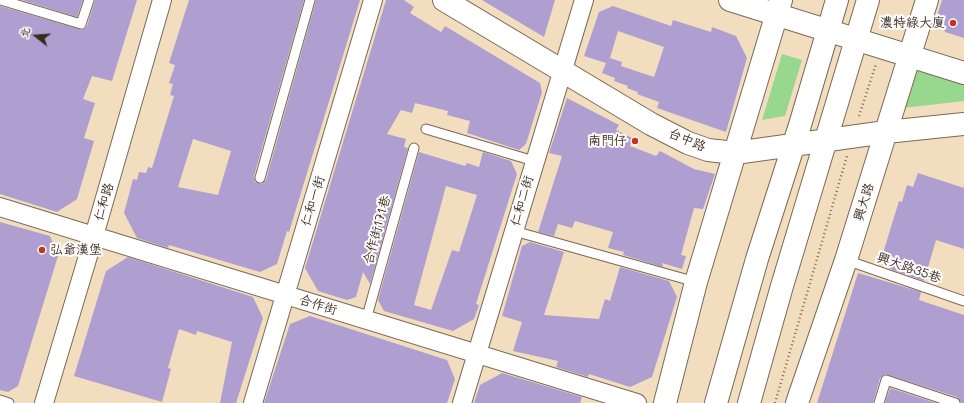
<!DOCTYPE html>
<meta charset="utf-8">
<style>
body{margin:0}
#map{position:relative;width:964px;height:403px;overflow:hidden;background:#f2debf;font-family:Mali,"LXGW WenKai TC",sans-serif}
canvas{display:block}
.north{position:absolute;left:16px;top:16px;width:40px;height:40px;-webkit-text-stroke:3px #fff;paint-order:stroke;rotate:287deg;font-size:11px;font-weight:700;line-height:16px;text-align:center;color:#3b2a1e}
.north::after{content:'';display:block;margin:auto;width:14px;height:18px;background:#3b2a1e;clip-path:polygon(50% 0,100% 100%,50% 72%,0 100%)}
</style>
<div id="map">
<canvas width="964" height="403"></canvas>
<div class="north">北</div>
</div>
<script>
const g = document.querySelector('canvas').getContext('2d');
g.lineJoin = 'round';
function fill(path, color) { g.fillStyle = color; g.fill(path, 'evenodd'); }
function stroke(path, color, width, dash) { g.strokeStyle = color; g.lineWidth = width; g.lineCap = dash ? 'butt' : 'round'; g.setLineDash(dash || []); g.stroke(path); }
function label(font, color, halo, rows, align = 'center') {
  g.font = font + ' Mali,"LXGW WenKai TC",sans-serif'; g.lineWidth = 4; g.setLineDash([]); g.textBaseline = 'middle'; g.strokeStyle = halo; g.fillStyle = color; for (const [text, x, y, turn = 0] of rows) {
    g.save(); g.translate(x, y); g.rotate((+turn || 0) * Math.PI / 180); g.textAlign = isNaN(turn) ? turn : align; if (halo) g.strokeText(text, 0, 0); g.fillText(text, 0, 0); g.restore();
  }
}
fill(new Path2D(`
 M 782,54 L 802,60 L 785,116 L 762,120 Z
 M 914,70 L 964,84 L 964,101 L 903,108 Z`), '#97d78e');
fill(new Path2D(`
 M 22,0 L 83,0 L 77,17 Z
 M 95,0 L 137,0 L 112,81 L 92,76 L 83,99 L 95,103 L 84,138 L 94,141 L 77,199 L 57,212 L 0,194 L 0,6 L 82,30 L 87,26 Z
 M 189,0 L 304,0 L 254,176 L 255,182 L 261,184 L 266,180 L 316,0 L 360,0 L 289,232 L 287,231 L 277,264 L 260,272 L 169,245 L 168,248 L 137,238 L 124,213 L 133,179 L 137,180 L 139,172 L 146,173 L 148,167 L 152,168 L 174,96 L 170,95 L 173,84 L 169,83 L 175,65 L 169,63 ZM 193,139 L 231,151 L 218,195 L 178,187 Z
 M 386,0 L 404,0 L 414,7 L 410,13 L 441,32 L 445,26 L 540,83 L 542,92 L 526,144 L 519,150 L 467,133 L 470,121 L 447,115 L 448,111 L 415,103 L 412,113 L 401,110 L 387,134 L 406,139 L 404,147 L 408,148 L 370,284 L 363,272 L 356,297 L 347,300 L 318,291 L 305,268 Z
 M 482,0 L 555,0 L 544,37 Z
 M 942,0 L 964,0 L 964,38 L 945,32 L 938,13 Z
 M 613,6 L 671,26 L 673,20 L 711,32 L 712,27 L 736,36 L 747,58 L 726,132 L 657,108 L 659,102 L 637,94 L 638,92 L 627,88 L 628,86 L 614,81 L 615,78 L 602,73 L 606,63 L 584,56 L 599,12 ZM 618,31 L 664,47 L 654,77 L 621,66 L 622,62 L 610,58 Z
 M 567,98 L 619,125 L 616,130 L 632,138 L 630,146 L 656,156 L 660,151 L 694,169 L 715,174 L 703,209 L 694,208 L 681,255 L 686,256 L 682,269 L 662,263 L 663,267 L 623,255 L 624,252 L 608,248 L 613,232 L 575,221 L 572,228 L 558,224 L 554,236 L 538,232 L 562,156 L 549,153 Z
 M 419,152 L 465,166 L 467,163 L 479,167 L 483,152 L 511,161 L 517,174 L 476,304 L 479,305 L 474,319 L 453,331 L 384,311 L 378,300 ZM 446,186 L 477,195 L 459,252 L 452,250 L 431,310 L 414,305 Z
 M 918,173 L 964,188 L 964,249 L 936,240 L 924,281 L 890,269 L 894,257 L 883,253 L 899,201 L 902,202 L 907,185 L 913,187 Z
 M 0,222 L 50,236 L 58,256 L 18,386 L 8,392 L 0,390 Z
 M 530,242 L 564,252 L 544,315 L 599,319 L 605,299 L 610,301 L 620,267 L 669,281 L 677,297 L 652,377 L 630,387 L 589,374 L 588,377 L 556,367 L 558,361 L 513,351 L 522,322 L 502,316 L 522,246 Z
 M 128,257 L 253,297 L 263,318 L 236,403 L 220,403 L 232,342 L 197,331 L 196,335 L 179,329 L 168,368 L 171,369 L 162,402 L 74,376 L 106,271 Z
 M 858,273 L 921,292 L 919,300 L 964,315 L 964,403 L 961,403 L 957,397 L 885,374 L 880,378 L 873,403 L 817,403 Z
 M 310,316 L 447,360 L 455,379 L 447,403 L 264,403 L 290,324 Z
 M 502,373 L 582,397 L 580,403 L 474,403 L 480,385 Z
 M 890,388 L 936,403 L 885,403 Z`), '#af9ed0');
const service = new Path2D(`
 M 1,0 L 81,24 L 89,0
 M 426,129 L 534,161
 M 260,178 L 310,0
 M 514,231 L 696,282
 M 846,260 L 964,301
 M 366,320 L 414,148
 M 0,400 L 9,403
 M 879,403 L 886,380 L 955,403`);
const minor = new Path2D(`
 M 0,207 L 637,403
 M 44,403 L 94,236 L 162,0
 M 253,403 L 373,0
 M 462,403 L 584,0`);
const tertiary = new Path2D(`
 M 444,0 L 651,124 L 688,143 L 708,150 L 735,153 L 886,132 L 964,124
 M 730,0 L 964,73
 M 665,403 L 696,282 L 781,0
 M 716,403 L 757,259 L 800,125 L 837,0
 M 749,403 L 782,286 L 868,0
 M 797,403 L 846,260 L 927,0`);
stroke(service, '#7b6956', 11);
stroke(minor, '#7b6956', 20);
stroke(tertiary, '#7b6956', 24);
stroke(new Path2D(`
 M 859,116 L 876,64
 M 775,403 L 847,156`), '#7b6956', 2.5, [1, 3]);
stroke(service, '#fff', 9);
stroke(minor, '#fff', 18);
stroke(tertiary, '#fff', 22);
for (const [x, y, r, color] of [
 [953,23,4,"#c8321e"],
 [635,141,4,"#c8321e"],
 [42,250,4,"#c8321e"]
]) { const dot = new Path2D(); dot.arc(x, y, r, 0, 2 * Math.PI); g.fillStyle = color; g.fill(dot); stroke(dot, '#fff', 1.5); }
label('13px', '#3b2a1e', '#fff', [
 ["濃特綠大廈",945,23],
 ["南門仔",627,141],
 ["弘爺漢堡",50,250,"left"]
], 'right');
label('13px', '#3b2a1e', '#fff', [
 ["台中路",687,140,23],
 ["仁和一街",313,201,-73],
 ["仁和二街",522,201,-74],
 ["仁和路",104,202,-74],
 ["興大路",864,202,-73],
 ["合作街171巷",377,230,-75],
 ["興大路35巷",909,268,19],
 ["合作街",318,305,17]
]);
</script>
